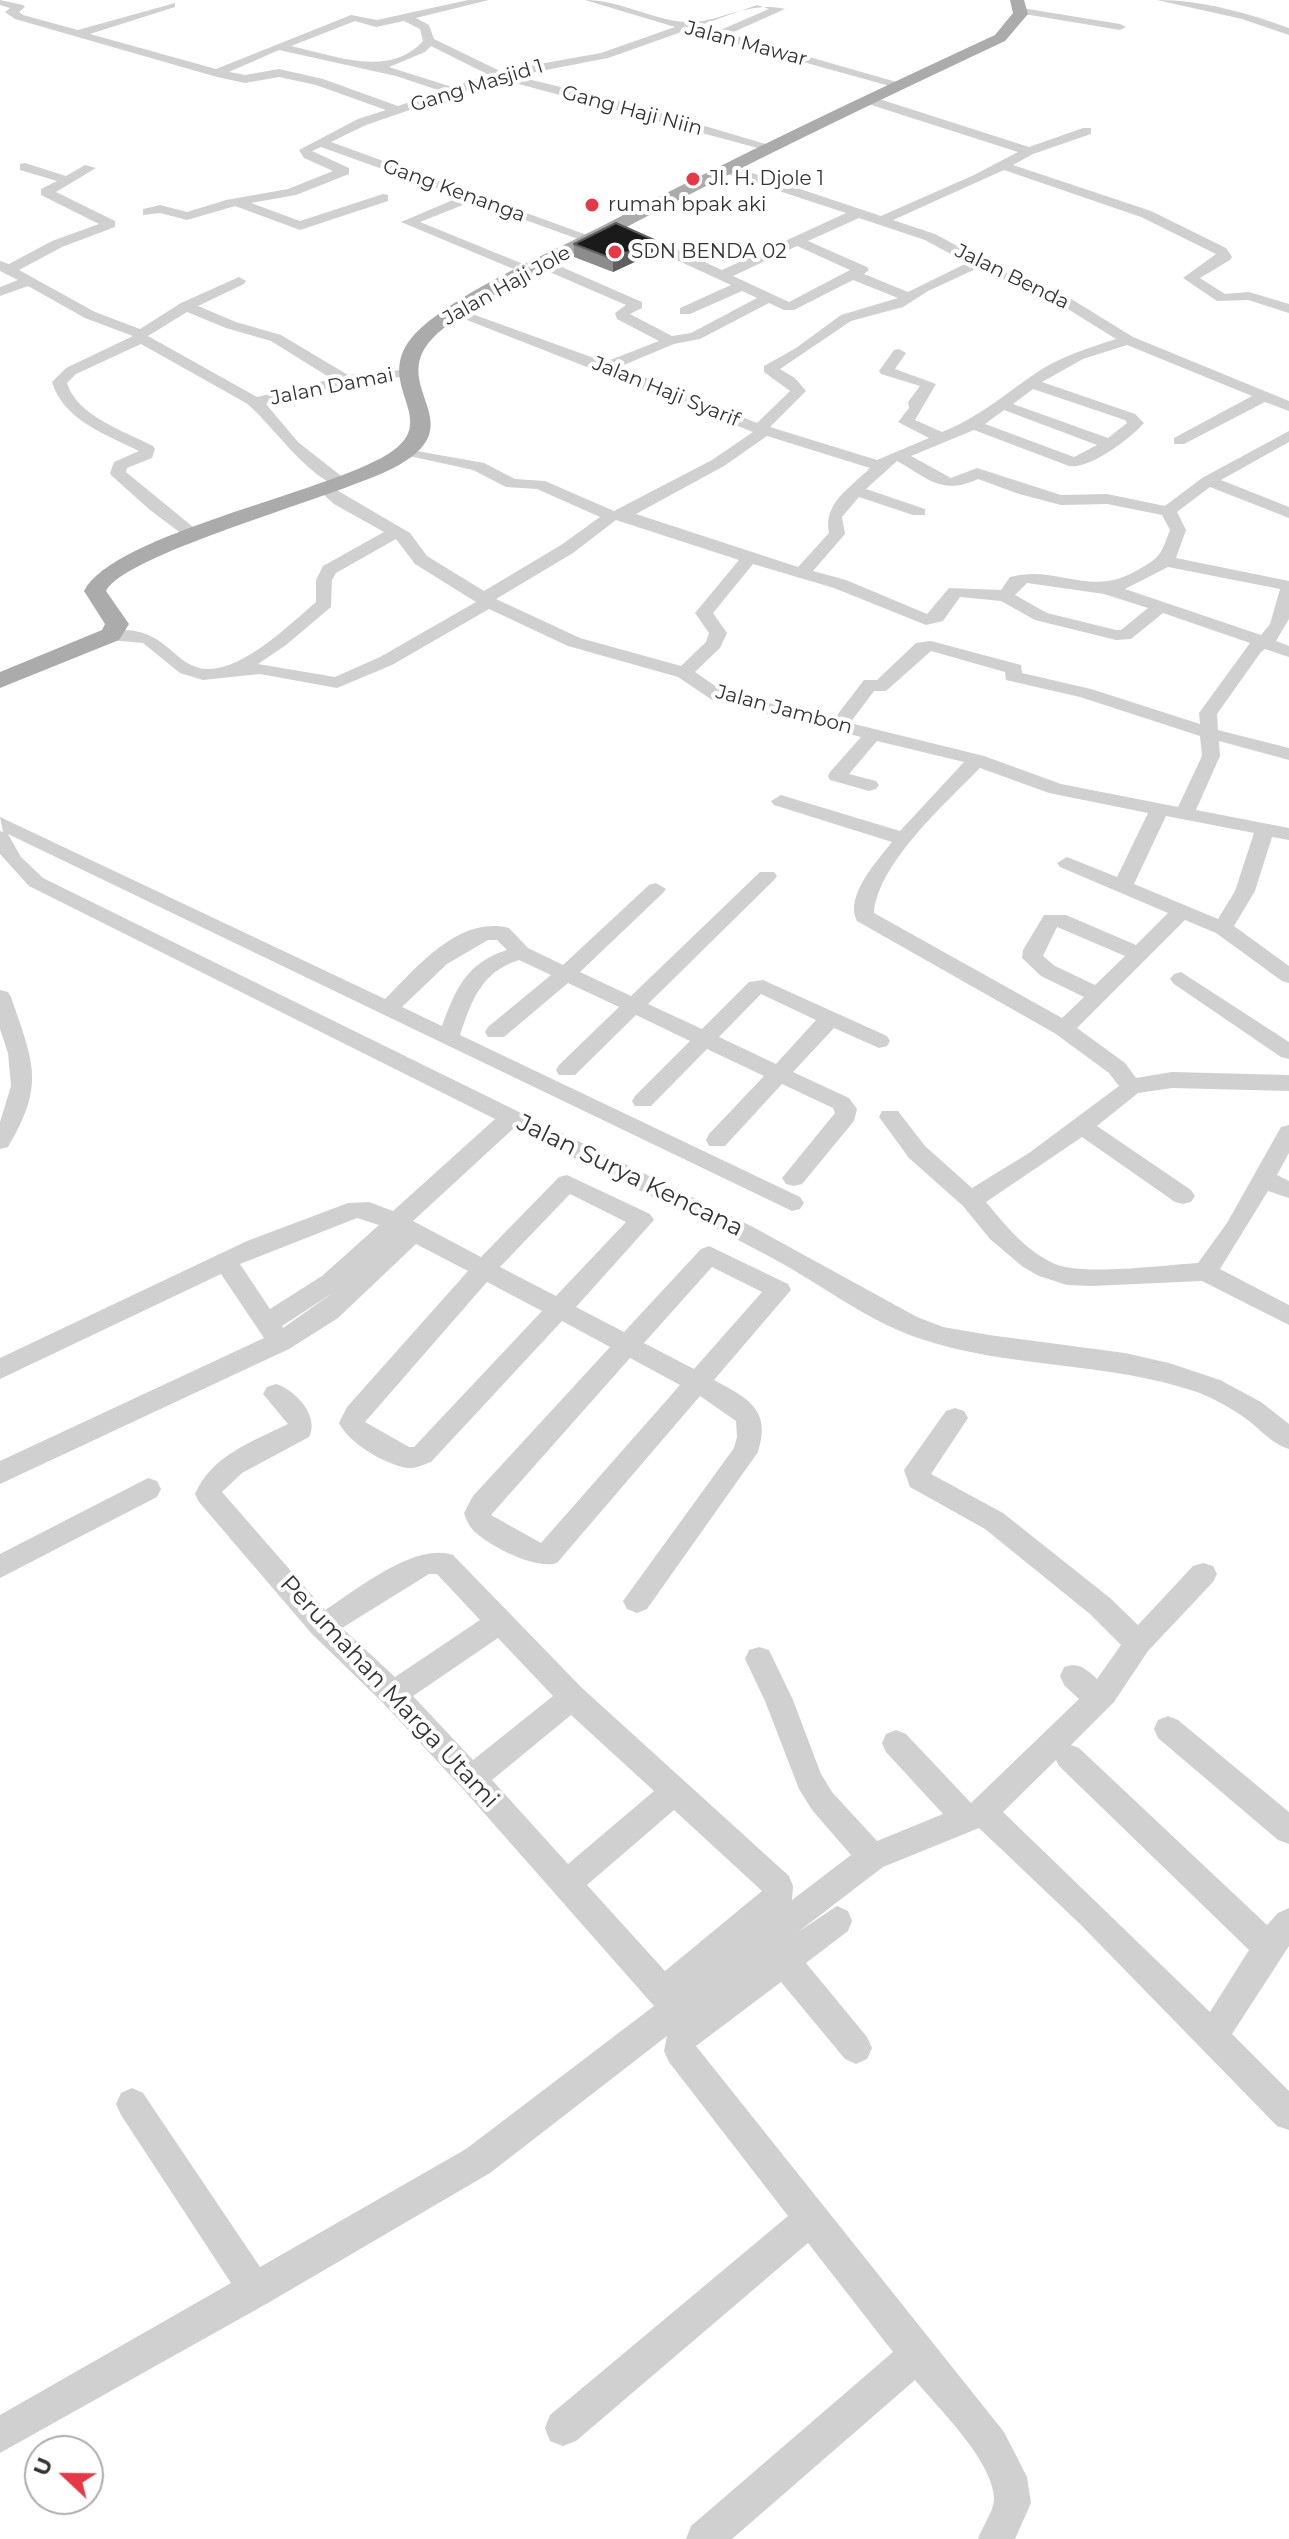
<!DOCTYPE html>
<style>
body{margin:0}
#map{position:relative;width:1289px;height:2539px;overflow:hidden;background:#fff;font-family:Montserrat,sans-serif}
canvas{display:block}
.north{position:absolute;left:24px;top:2435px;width:80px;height:80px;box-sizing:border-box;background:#fff;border:2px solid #adadad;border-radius:50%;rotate:292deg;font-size:22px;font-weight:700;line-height:32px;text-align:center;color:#333}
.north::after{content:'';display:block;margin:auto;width:28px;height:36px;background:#e63946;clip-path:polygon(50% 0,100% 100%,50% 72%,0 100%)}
</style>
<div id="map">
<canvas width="1289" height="2539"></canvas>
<div class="north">U</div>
</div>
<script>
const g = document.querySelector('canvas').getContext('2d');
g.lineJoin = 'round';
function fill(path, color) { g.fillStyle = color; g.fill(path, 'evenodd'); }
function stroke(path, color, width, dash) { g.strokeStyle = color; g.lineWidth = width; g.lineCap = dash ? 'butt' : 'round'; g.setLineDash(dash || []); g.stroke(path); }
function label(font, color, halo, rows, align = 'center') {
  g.font = font + ' Montserrat,sans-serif'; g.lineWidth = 8; g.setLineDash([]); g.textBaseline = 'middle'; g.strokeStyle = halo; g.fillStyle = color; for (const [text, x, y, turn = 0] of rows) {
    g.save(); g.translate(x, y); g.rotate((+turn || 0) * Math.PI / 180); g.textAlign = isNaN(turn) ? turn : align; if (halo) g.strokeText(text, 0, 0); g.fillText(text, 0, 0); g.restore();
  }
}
fill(new Path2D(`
 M 0,0 L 23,5 L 25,7 L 19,12 L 23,15 L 78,30 L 175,3 L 175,7 L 90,34 L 216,69 L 351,15 L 377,20 L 468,0 L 489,0 L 416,18 L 429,25 L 434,39 L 500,71 L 601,53 L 675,27 L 585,0 C 620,0 650,19 684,22 C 716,25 746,0 785,9 L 729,34 L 907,85 L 897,88 L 687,30 L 608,58 L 515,76 L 627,103 L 769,145 L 769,151 L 500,79 L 366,125 L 331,142 L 598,239 L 586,242 L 473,201 L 420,222 L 533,268 L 533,274 L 528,275 L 401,222 L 460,197 L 321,147 L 312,151 L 349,168 L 349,174 L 296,195 L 251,203 L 300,221 L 383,194 L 388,195 L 388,201 L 300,230 L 235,206 L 187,220 L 160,213 L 143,215 L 143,209 L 160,205 L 187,212 L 226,200 L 288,189 L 333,171 L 304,158 L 299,150 L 358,119 L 386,110 L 316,85 L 279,77 L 245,83 L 217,77 L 15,19 L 5,12 L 10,8 L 0,5 ZM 757,5 L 769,9 L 718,31 L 698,26 ZM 355,21 L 376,27 L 404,21 L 420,29 L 423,41 C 389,79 333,55 291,46 ZM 431,46 L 489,75 L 452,87 L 389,67 L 425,52 ZM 279,50 L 396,76 L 441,91 L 398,106 L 323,79 L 279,69 L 245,75 L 229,72 Z
 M 1157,0 C 1203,0 1247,13 1289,28 L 1289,35 L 1242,19 Z
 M 1022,8 L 1120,24 L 1126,27 L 1120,30 L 1018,13 L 1018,9 Z
 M 865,97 L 873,97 L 1029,147 L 1083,128 L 1091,128 L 1091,134 L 1033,154 L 1013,165 L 1151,211 L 1226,248 L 1232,257 L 1230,260 L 1200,278 L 1225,294 L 1249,292 L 1289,304 L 1289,313 L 1248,300 L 1217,301 L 1183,278 L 1216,254 L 1141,217 L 1004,170 L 893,220 L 935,234 L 1009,274 L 1073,300 L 1133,337 L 1289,401 L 1289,411 L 1265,402 L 1184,444 L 1174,444 L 1174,438 L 1252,396 L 1127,345 L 1083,359 L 1042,382 L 1135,414 L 1144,423 C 1131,438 1089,470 1069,466 L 974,430 L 911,456 L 951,478 L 977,468 L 1061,495 L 1107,494 L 1165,506 L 1202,478 L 1289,431 L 1289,442 L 1221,480 L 1289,507 L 1289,518 L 1210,487 L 1177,512 L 1186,530 L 1176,558 L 1289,581 L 1289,619 L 1276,641 L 1289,646 L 1289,657 L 1265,649 L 1261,652 L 1217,714 L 1218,730 L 1289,748 L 1289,760 L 1219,741 L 1220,756 L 1196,810 L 1289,828 L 1289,840 L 1272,837 L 1255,891 L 1234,926 L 1289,966 L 1289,983 L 1282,981 L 1216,933 L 1185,920 L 1077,1028 L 1125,1063 L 1136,1078 L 1172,1072 L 1289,1075 L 1289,1091 L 1172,1088 L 1138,1093 L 1097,1126 L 1191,1190 L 1195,1196 L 1191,1202 L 1183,1204 L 1175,1202 L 1082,1137 L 986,1202 C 1005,1225 1027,1252 1055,1264 C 1084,1276 1164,1265 1198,1263 L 1227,1223 L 1281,1127 L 1289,1125 L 1289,1153 L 1277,1175 L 1289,1181 L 1289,1198 L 1268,1191 L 1220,1269 L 1289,1305 L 1289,1325 L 1202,1281 L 1092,1286 L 1067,1285 L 1039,1276 L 1023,1267 L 990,1239 L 963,1206 L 909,1158 L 879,1117 L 882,1111 L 898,1111 L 925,1146 L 972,1188 L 1029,1153 L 1119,1086 L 1109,1073 L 1056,1034 L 857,921 C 844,896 878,860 892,842 L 774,805 L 771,801 L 781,795 L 900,831 L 964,762 L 877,741 L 849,774 L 876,781 L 879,785 L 876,789 L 869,791 L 830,780 L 828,776 L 830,772 L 861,737 L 712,700 L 678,677 L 568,646 L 489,609 L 392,665 L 337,688 L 260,674 L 203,680 L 180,673 L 143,643 L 111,640 L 102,635 C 109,629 116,629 125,630 C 168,631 175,668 207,669 C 244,670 289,625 316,602 L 316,580 L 323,566 L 384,532 L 334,504 L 315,487 L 323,482 L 410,533 L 427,556 L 484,591 L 561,545 L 600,517 L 537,489 L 506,487 L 473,470 L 400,454 L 400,448 L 484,463 L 515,479 L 545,481 L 614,511 L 712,460 L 753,432 L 449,313 L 451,310 L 461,310 L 605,362 L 659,341 L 617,319 L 615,313 L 626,305 L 538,267 L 538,261 L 548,261 L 642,302 L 642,308 L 630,314 L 672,336 L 691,333 L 757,298 L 742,291 L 690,314 L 680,314 L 680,308 L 731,285 L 618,233 L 618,227 L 628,227 L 722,270 L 846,213 L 721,172 L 721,166 L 731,166 L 881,216 L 974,175 L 1018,152 L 865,103 ZM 859,218 L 925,240 L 967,263 L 908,292 L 864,274 L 869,270 L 867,267 L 808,241 ZM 797,246 L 850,270 L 789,302 L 733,276 ZM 978,268 L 1063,306 L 1116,339 C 1089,348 1061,356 1036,373 C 1005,394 978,418 942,432 L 915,420 L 936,384 L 895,369 L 906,353 L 899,349 L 894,350 L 879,371 L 881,374 L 920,386 L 908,402 L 909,408 L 898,422 L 929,438 L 877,460 L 770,427 L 806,391 L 795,378 L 780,369 L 851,321 L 903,307 L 928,291 ZM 853,280 L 898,298 L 841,315 L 796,348 L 764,366 L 764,372 L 790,391 L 757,423 L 619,367 L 674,344 L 700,339 L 769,303 L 784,310 L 794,310 ZM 1033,389 L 1125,420 L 1127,423 L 1108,438 L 1013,404 ZM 1004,410 L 1097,445 L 1074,457 L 985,424 ZM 767,436 L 870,468 C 850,488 823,503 829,533 L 798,567 L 636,514 L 724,466 ZM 897,461 C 928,478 942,496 978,479 L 1019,494 L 1061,505 L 1107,504 L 1162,515 L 1170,530 C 1160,556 1161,557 1136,571 C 1089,598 1056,564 1010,577 L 1001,590 L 949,588 L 927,614 L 846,580 L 813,571 L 845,534 L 842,517 L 859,497 L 913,515 L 925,515 L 925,509 L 866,489 ZM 616,520 L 739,560 L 695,613 L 709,633 L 706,642 L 681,666 L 580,638 L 496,599 L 573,553 ZM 396,539 L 415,564 L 476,602 L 380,657 L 335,677 L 258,664 L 286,645 L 331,607 L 332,580 L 336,573 ZM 753,564 L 834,588 L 926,625 L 943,621 L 960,597 L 1001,601 L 1035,620 L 1116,640 L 1131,639 L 1163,613 L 1250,643 L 1199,713 L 1200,724 L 1091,689 L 1022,673 L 1021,665 L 931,641 L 916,643 L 877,680 L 864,680 L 834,719 L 724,692 L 695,672 L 720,648 L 727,633 L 713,613 ZM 1168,567 L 1280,589 L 1270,624 L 1261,635 L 1125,589 ZM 1027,583 L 1104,594 L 1148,608 L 1121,630 L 1116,630 L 1047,613 L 1015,595 ZM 931,651 L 1005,672 L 1006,680 L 1080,697 L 1200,736 L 1202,756 L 1178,807 L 1061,784 L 984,756 L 850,723 L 874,691 L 886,691 ZM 980,768 L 1049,793 L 1148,813 L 1117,877 L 1067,857 L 1057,863 L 1060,867 L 1168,913 L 1136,945 L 1066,915 L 1044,915 L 1023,950 L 1022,958 L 1041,976 L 1084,997 L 1062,1018 L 874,913 C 878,863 946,803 980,768 ZM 1166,816 L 1254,833 L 1235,891 L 1218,919 L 1134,884 ZM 1057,927 L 1125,956 L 1095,985 L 1055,966 L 1043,956 Z
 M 25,163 L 66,176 L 85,165 L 96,168 L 56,192 L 115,221 L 115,227 L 62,247 L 19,270 L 95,312 L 140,329 L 181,303 L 239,277 L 246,281 L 244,284 L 198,306 L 236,322 L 281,335 L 348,375 L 413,369 L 413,375 L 408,376 L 345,384 L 266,404 L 298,442 L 345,479 L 345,485 C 317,491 268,419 246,403 L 141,344 L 76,374 L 67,383 C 77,416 124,431 153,446 L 155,449 L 152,458 L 127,468 L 126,472 L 204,536 L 196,541 L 190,540 L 150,510 L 112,476 L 110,473 L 114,462 L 139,451 C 107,435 63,420 52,382 L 66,368 L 133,336 L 85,318 L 28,286 L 0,296 L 0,287 L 18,280 L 0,271 L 0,261 L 9,264 L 52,241 L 99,224 L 41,195 L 41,189 L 57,181 L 20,170 L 20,164 ZM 187,312 L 226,328 L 271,341 L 332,379 L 257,397 L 148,336 Z
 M 0,817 L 385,999 C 416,968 459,915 509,928 L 528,948 L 563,965 L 649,885 L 656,883 L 666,889 L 663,893 L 580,972 L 631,996 L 760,872 L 774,872 L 777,876 L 774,880 L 648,1004 L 702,1029 L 749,982 L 763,980 L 887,1036 L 890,1041 L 887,1046 L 879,1048 L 834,1028 L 793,1072 L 849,1098 L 857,1109 L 854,1121 L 802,1184 L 794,1186 L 786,1184 L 782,1178 L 835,1113 L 833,1108 L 782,1084 L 725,1146 L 709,1146 L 706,1140 L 709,1134 L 764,1076 L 707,1049 L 651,1106 L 635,1106 L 632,1101 L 635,1096 L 690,1041 L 636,1015 L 575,1075 L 559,1075 L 556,1070 L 559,1065 L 619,1007 L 568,983 L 504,1037 L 488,1037 L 485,1032 L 488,1027 L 551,975 L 519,960 C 481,972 472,1000 460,1035 L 800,1197 L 804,1203 L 800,1209 L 792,1211 L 8,834 L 21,857 L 43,878 L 753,1227 L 917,1317 L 943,1327 L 989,1335 L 1125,1353 L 1169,1363 L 1220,1380 L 1261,1402 L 1289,1424 L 1289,1449 C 1272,1444 1259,1428 1245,1418 C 1231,1408 1213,1398 1197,1392 C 1106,1361 1008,1369 918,1338 C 866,1320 822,1285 774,1259 C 689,1213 600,1172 514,1128 L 413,1221 L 481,1257 L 559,1177 L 567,1175 L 650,1214 L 654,1220 L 576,1307 L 624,1332 L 701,1249 L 709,1246 L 788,1284 L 791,1290 L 714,1380 C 747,1398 772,1409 758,1452 L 647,1609 L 637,1613 L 627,1609 L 623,1601 L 734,1448 L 737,1437 L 736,1421 L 700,1396 L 557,1563 C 535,1570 489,1546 473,1530 C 469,1526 466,1519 464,1513 L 473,1496 L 610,1347 L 562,1321 L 431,1462 C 423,1465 415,1469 407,1468 C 384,1464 349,1443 339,1423 L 347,1407 L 468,1271 L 416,1244 L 338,1318 L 289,1349 L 0,1484 L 0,1461 L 264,1338 L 221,1274 L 0,1379 L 0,1358 L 247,1241 L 348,1203 L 369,1202 L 393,1211 L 495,1119 L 29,886 L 0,854 L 0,831 L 3,832 ZM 488,940 L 497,940 L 507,950 C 467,962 455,990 442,1026 L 402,1007 L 447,964 ZM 761,994 L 816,1020 L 776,1064 L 719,1037 ZM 570,1194 L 626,1222 L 556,1296 L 500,1267 ZM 357,1218 L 379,1225 L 322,1276 L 270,1309 L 240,1264 ZM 712,1267 L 762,1292 L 694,1369 L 644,1343 ZM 487,1282 L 542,1311 L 414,1447 L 409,1447 L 365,1422 ZM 334,1292 L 283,1328 L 282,1326 ZM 630,1358 L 680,1385 L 541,1543 L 491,1515 Z
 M 1181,972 L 1289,1042 L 1289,1059 L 1281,1057 L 1174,984 L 1170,979 L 1174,974 Z
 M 0,990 L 8,992 L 11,997 C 33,1062 46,1084 8,1147 L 0,1149 L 0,1122 L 11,1086 L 8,1053 L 0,1029 Z
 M 276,1384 C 296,1390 320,1417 309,1437 L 242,1473 L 222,1492 L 325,1610 C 357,1590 414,1542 453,1555 L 582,1688 L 789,1876 L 793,1886 L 792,1900 L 851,1855 L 812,1810 L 799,1789 L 765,1701 L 745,1659 L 749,1650 L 759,1647 L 769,1650 L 793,1700 L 821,1774 L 832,1792 L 877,1841 L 943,1814 L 886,1752 L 882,1743 L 886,1734 L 896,1730 L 906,1734 L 971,1803 L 1079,1699 L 1064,1685 L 1060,1676 L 1064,1667 C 1079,1662 1086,1669 1097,1679 L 1121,1645 L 1090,1614 L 985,1529 L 910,1487 L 904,1470 L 946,1411 L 955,1408 L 964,1411 L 968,1418 L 931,1474 L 1003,1513 L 1110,1598 L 1138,1625 L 1193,1566 L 1203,1563 L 1213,1566 L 1217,1574 L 1213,1582 L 1148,1651 L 1114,1702 L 1071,1745 L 1079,1748 L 1267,1925 L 1278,1913 L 1289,1908 L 1289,1946 L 1232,2034 L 1289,2091 L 1289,2130 L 1277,2126 L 1081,1925 L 979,1828 L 883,1867 L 798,1932 L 837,1906 L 848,1911 L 852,1921 L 848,1931 L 806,1963 L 867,2037 L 872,2048 L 867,2059 L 856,2064 L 845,2059 L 781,1982 L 696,2046 L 1004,2432 L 1027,2477 L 1031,2503 L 1015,2539 L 978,2539 C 982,2527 994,2511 994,2499 C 994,2462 938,2408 915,2380 L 732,2539 L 686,2539 L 691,2526 L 893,2352 L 808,2243 L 576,2441 L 563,2446 L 550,2441 L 545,2428 L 550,2415 L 788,2216 L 669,2062 L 664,2051 L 667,2036 L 490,2173 L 268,2303 L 0,2453 L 0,2415 L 231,2283 L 121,2115 L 116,2104 L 121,2093 L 132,2088 L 143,2093 L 260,2267 L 466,2149 L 654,2006 L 462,1788 L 383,1703 L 312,1634 L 199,1502 L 195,1494 C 212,1455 252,1442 288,1424 L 263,1394 L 267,1387 ZM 429,1574 L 437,1574 L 480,1620 L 395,1677 L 342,1628 ZM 498,1638 L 553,1696 L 473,1760 L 413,1696 ZM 571,1715 L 654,1791 L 568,1864 L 492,1780 ZM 1056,1760 L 1059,1766 L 1249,1950 L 1210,2012 L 1003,1812 ZM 674,1810 L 762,1891 L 665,1971 L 587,1885 Z
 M 148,1478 L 157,1481 L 161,1489 L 157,1497 L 0,1578 L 0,1554 Z
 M 1168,1716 L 1178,1720 L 1289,1812 L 1289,1844 L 1278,1840 L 1158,1738 L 1154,1729 L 1158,1720 Z`), '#d0d0d0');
fill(new Path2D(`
 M 1010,0 L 1024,0 L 1028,14 L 1005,41 C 875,102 746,164 619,231 C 561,261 497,288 444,328 C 374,382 479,420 399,465 C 349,494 126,552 106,591 L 129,624 L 119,640 L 0,688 L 0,672 L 102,630 L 105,624 L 84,591 C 113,534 326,493 388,454 C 450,416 355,379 429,321 C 481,281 546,255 604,225 C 733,158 863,96 995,35 L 1013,13 Z`), '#ababab');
fill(new Path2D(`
 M 574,244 L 654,253 L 613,272 L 574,257 Z`), '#8c8c8c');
fill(new Path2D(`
 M 654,240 L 654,253 L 613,272 L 613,259 Z`), '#5f5f5f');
const building = new Path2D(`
 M 616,223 L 654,240 L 613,259 L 574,244 Z`);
fill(building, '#1a1a1a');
stroke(building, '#5f5f5f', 2);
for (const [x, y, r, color] of [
 [693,179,8,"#e63946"],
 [592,205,8,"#e63946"],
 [615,252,8,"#e63946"]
]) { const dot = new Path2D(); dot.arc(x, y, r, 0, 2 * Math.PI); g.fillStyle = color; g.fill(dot); stroke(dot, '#fff', 3); }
label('20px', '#333', '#fff', [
 ["Jalan Mawar",746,44,15],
 ["Gang Masjid 1",477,86,-17],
 ["Gang Haji Niin",632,111,15],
 ["Gang Kenanga",454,191,20],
 ["Jalan Benda",1012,277,26],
 ["Jalan Haji Jole",507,286,-29],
 ["Jalan Damai",332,387,-11],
 ["Jalan Haji Syarif",666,392,22],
 ["Jalan Jambon",784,710,15]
]);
label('20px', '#333', '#fff', [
 ["Jl. H. Djole 1",709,179],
 ["rumah bpak aki",608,205],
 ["SDN BENDA 02",631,252]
], 'left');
label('24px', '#333', '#fff', [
 ["Jalan Surya Kencana",630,1176,26],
 ["Perumahan Marga Utami",389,1692,47]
]);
</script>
